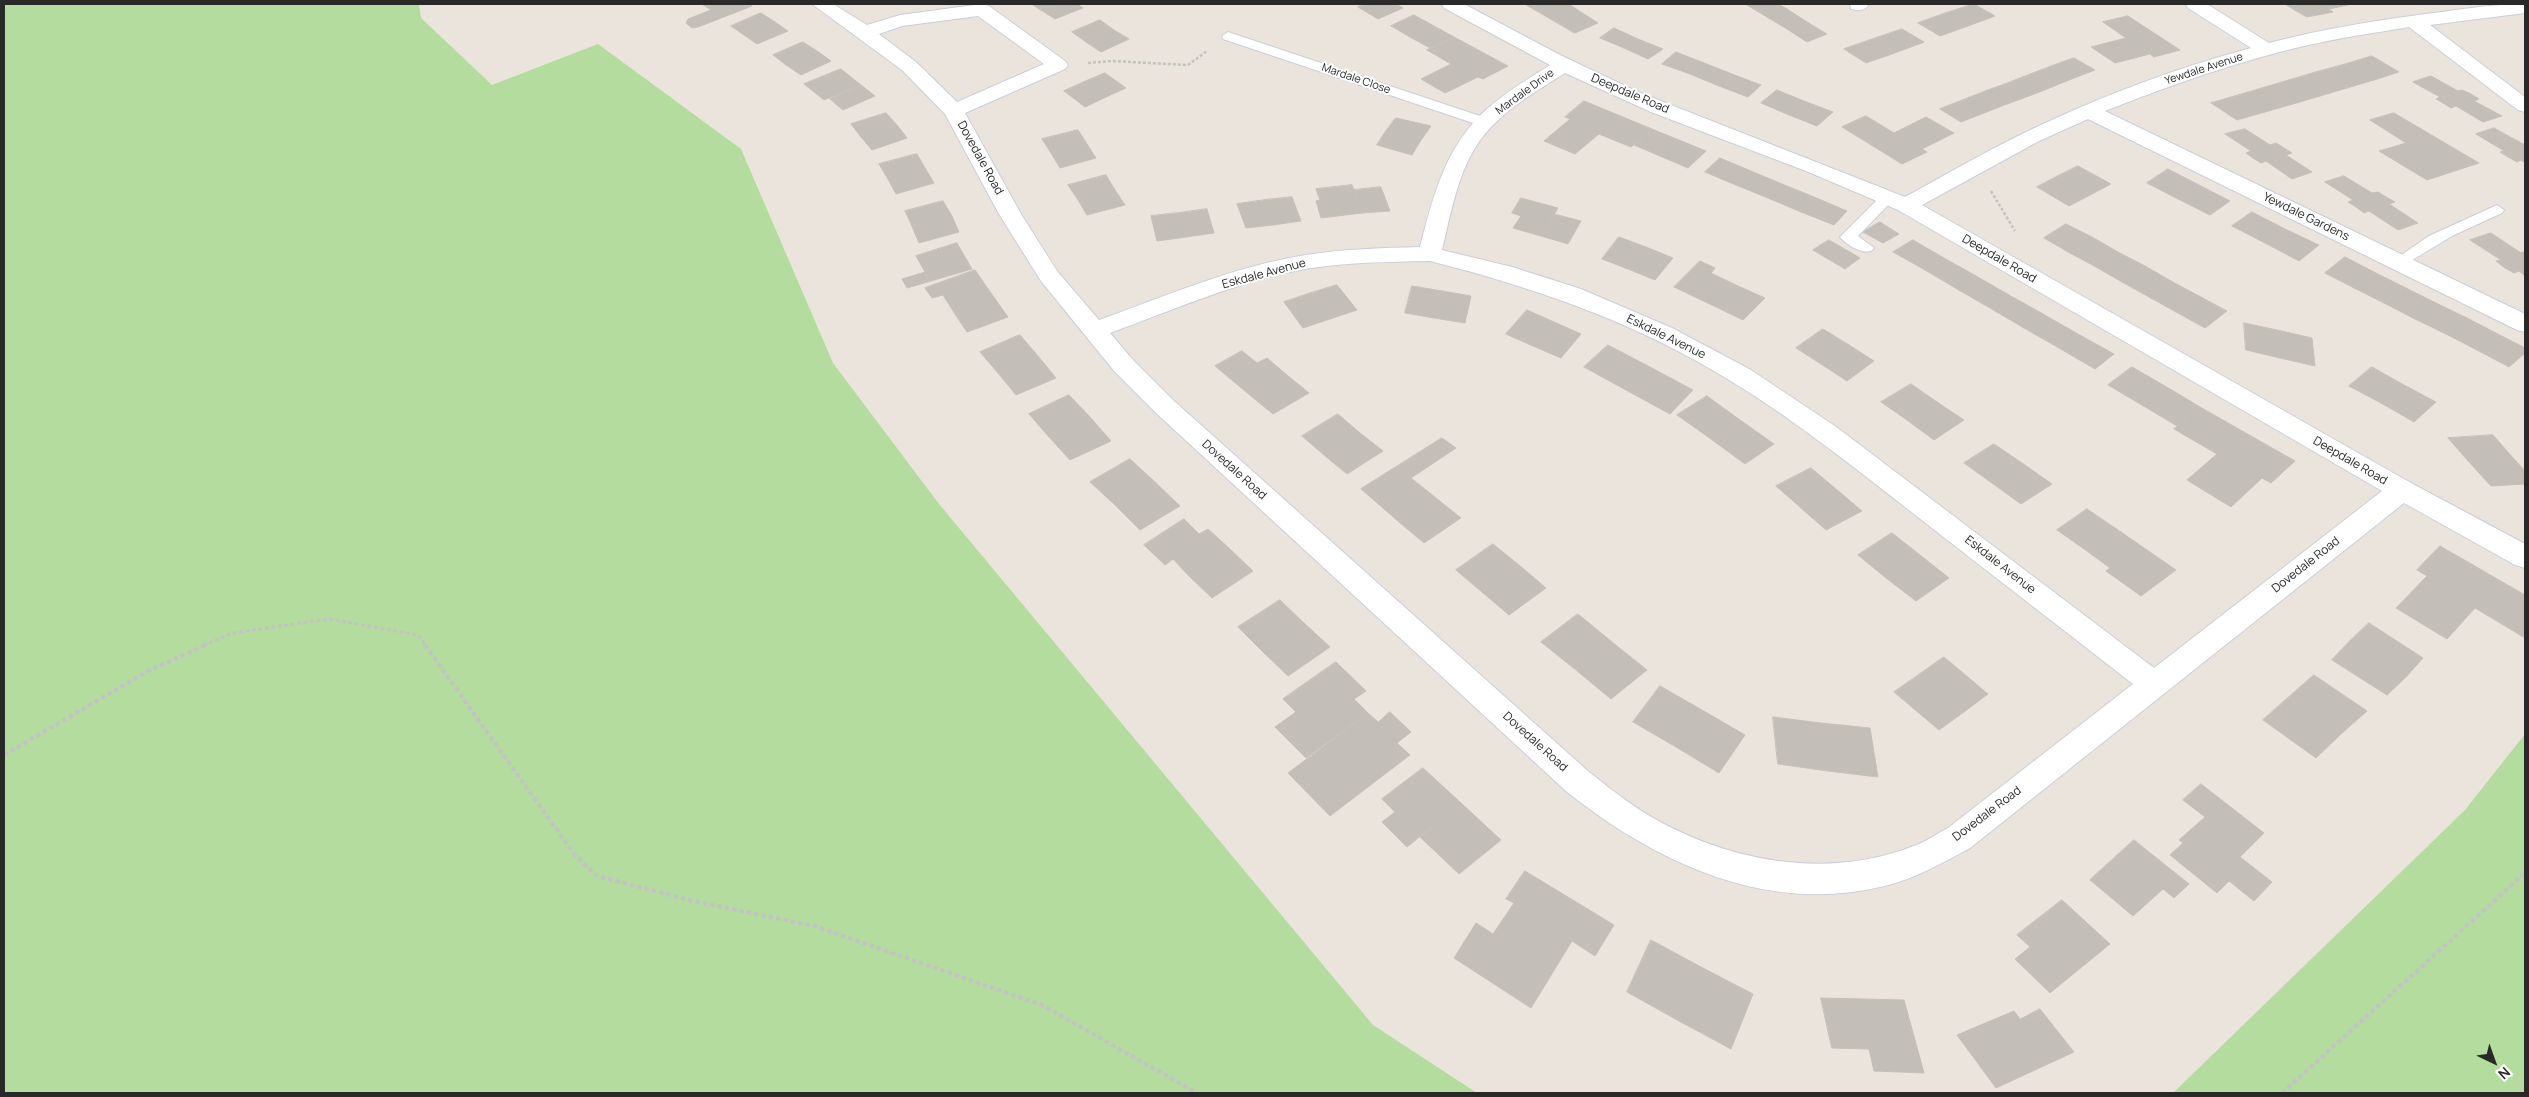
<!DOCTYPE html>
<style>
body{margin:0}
#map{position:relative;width:2529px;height:1097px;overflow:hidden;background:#eae4dd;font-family:Manrope,sans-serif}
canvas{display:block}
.frame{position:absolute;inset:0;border:5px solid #292929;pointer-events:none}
.north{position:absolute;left:2469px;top:1037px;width:50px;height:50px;-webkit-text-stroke:4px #fff;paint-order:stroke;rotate:138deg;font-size:14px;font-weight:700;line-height:20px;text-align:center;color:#292929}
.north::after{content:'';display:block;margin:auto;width:18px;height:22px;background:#292929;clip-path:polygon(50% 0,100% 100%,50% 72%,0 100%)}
</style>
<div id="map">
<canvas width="2529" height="1097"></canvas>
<div class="frame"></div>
<div class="north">N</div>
</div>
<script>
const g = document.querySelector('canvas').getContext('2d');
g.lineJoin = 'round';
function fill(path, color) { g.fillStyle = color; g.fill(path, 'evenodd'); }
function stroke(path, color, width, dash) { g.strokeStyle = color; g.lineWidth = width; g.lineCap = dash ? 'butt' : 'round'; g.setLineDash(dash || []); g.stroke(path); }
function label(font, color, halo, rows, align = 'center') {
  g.font = font + ' Manrope,sans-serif'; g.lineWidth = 4; g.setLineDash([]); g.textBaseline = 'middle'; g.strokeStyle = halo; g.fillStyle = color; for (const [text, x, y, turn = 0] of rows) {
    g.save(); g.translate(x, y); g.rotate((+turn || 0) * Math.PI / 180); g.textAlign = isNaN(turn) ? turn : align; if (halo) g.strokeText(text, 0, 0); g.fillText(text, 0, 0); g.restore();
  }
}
fill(new Path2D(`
 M 4,4 L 419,4 L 421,18 L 492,85 L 598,44 L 741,149 L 833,363 L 939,504 L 1373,1025 L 1477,1093 L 4,1093 Z
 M 2525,734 L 2525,1093 L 2173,1093 L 2465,810 Z`), '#b3dc9e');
const building = new Path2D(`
 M 702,4 L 749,4 L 752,6 L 698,27 L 692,28 L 686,23 L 688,19 L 711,10 Z
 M 1032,4 L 1057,4 L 1041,10 Z
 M 1057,4 L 1077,4 L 1083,8 L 1055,19 L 1041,10 Z
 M 1366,4 L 1396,4 L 1403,8 L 1378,19 L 1358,7 Z
 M 1525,4 L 1573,4 L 1570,5 L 1598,23 L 1575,33 Z
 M 1778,4 L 1787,9 L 1767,17 L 1747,5 Z
 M 1974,4 L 1995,16 L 1968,26 L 1946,13 Z
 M 2285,4 L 2352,4 L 2329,9 L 2333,12 L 2307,17 Z
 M 1787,9 L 1807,22 L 1787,29 L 1767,17 Z
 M 761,13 L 775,22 L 744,35 L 731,26 Z
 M 1946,13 L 1968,26 L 1940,36 L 1918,23 Z
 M 1414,15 L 1434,26 L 1410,37 L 1391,26 Z
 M 2128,16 L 2180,50 L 2154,57 L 2150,54 L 2115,63 L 2091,47 L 2126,38 L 2103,22 Z
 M 1100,20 L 1114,30 L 1086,42 L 1072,32 Z
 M 775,22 L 788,31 L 757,44 L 744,35 Z
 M 1807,22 L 1827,34 L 1807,42 L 1787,29 Z
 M 1434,26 L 1454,37 L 1430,48 L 1410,37 Z
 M 1614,28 L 1638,39 L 1624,48 L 1600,38 Z
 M 1902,29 L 1924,42 L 1895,53 L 1873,39 Z
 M 1114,30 L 1129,39 L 1101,52 L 1086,42 Z
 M 1454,37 L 1508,66 L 1483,79 L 1478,77 L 1445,93 L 1421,79 L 1451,64 L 1427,50 Z
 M 1638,39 L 1663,49 L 1648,59 L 1624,48 Z
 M 1873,39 L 1895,53 L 1866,63 L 1844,49 Z
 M 803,42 L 817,51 L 786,65 L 773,55 Z
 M 817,51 L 831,61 L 801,75 L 786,65 Z
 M 1676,52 L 1704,63 L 1690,74 L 1662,64 Z
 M 2372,56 L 2399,72 L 2374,80 L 2346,64 Z
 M 2074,58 L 2095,70 L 2074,78 L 2052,66 Z
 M 1704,63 L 1732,74 L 1719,86 L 1690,74 Z
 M 2346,64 L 2374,80 L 2347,88 L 2320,71 Z
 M 2052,66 L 2074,78 L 2052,87 L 2031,74 Z
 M 841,69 L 861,85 L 824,100 L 804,84 Z
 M 2320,71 L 2347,88 L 2320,96 L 2293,79 Z
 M 1105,73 L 1126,88 L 1106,97 L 1084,82 Z
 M 1732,74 L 1761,85 L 1748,97 L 1719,86 Z
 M 2031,74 L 2052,87 L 2029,96 L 2008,83 Z
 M 2431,76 L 2458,91 L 2462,90 L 2471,94 L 2443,103 L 2436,99 L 2440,97 L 2413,82 Z
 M 2293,79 L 2320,96 L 2293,104 L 2266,87 Z
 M 1084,82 L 1106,97 L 1085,107 L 1064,91 Z
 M 2008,83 L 2029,96 L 2007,104 L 1986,91 Z
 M 861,85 L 875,96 L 843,110 L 830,99 Z
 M 2266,87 L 2293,104 L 2265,112 L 2239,95 Z
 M 1777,90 L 1804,101 L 1789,115 L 1761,103 Z
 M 1986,91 L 2007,104 L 1984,113 L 1963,100 Z
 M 2471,94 L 2479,99 L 2474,101 L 2502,116 L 2483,122 L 2456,106 L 2451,108 L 2443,103 Z
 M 2239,95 L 2265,112 L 2237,120 L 2211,103 Z
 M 1963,100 L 1984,113 L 1961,122 L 1940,109 Z
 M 1584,101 L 1652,129 L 1631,147 L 1599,134 L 1575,154 L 1544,141 L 1570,119 L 1565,117 Z
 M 1804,101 L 1833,112 L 1817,126 L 1789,115 Z
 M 886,113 L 897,125 L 861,137 L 851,124 Z
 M 2394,113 L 2479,163 L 2427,180 L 2379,151 L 2406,143 L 2370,120 Z
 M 1866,116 L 1894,133 L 1926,117 L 1954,133 L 1922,149 L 1927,152 L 1902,164 L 1842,127 Z
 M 1396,118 L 1431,126 L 1421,140 L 1386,131 Z
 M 897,125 L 907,138 L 872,150 L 861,137 Z
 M 2494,128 L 2523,144 L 2525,143 L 2525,151 L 2508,157 L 2500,152 L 2504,151 L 2476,134 Z
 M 1652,129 L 1679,140 L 1660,156 L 1634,145 Z
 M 2245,129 L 2270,145 L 2276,143 L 2284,148 L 2253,158 L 2246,153 L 2251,151 L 2225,134 Z
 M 1078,130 L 1087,144 L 1051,153 L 1042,139 Z
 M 1386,131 L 1421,140 L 1412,155 L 1377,145 Z
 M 1679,140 L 1706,151 L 1688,168 L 1660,156 Z
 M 1087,144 L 1096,158 L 1060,168 L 1051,153 Z
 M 2284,148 L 2292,153 L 2286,155 L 2312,172 L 2292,179 L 2266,161 L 2261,163 L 2253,158 Z
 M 2525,151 L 2525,163 L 2521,160 L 2517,162 L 2508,157 Z
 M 917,154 L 925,168 L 888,179 L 879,164 Z
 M 1720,158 L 1751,171 L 1736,185 L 1705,172 Z
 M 2078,166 L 2111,184 L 2090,195 L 2058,176 Z
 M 925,168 L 934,183 L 896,194 L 888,179 Z
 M 2168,169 L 2199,185 L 2178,199 L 2147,183 Z
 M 1751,171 L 1782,184 L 1768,198 L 1736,185 Z
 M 1106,175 L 1115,190 L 1078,200 L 1068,185 Z
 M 2058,176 L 2090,195 L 2069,206 L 2037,187 Z
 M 2344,176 L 2372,193 L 2378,192 L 2386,197 L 2356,207 L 2348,202 L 2353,200 L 2325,182 Z
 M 1782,184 L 1814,197 L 1801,212 L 1768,198 Z
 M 1352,185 L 1362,213 L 1321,218 L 1316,201 L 1320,200 L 1316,189 Z
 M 2199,185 L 2230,201 L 2210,215 L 2178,199 Z
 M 1381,187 L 1390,211 L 1362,213 L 1354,190 Z
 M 1115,190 L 1125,205 L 1087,215 L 1078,200 Z
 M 1292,197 L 1301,221 L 1273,225 L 1265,200 Z
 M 1814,197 L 1847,211 L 1834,225 L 1801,212 Z
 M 2386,197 L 2395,202 L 2389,204 L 2418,223 L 2398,230 L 2369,211 L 2364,213 L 2356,207 Z
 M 1521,198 L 1558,208 L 1541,236 L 1513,228 L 1521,216 L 1512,213 Z
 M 1265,200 L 1273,225 L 1246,228 L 1237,204 Z
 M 943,201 L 952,216 L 912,226 L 905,211 Z
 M 1207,209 L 1214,233 L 1186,237 L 1179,213 Z
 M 2252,212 L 2285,229 L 2265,243 L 2232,226 Z
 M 1179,213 L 1186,237 L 1157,241 L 1151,216 Z
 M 1554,214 L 1581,221 L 1568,244 L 1541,236 Z
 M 952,216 L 959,232 L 919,243 L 912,226 Z
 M 1880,222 L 1899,234 L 1883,243 L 1863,232 Z
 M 2066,224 L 2092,237 L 2070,253 L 2044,238 Z
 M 2285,229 L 2319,245 L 2299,261 L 2265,243 Z
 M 2491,233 L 2521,253 L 2525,251 L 2525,261 L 2505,268 L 2496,261 L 2501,260 L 2470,240 Z
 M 1619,237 L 1646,247 L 1628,269 L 1602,259 Z
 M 2092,237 L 2118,252 L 2096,267 L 2070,253 Z
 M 1829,240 L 1860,258 L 1845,269 L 1813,250 Z
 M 1913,240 L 1944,258 L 1925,270 L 1893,252 Z
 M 957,243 L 972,269 L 907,288 L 902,279 L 925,272 L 916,256 Z
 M 1646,247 L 1673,258 L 1655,280 L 1628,269 Z
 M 2118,252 L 2145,266 L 2122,282 L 2096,267 Z
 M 2345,257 L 2374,272 L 2354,288 L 2325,273 Z
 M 1944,258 L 1976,276 L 1957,289 L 1925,270 Z
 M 1700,261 L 1715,268 L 1711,273 L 1738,286 L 1716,307 L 1674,287 Z
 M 2525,261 L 2525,276 L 2519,271 L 2514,273 L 2505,268 Z
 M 2145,266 L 2171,281 L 2149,297 L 2122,282 Z
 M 975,270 L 993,296 L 953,311 L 943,295 L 932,298 L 925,288 Z
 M 2374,272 L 2404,287 L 2384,303 L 2354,288 Z
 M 1976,276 L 2009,295 L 1990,308 L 1957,289 Z
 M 2171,281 L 2199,296 L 2176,312 L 2149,297 Z
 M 1337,285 L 1357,310 L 1330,319 L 1311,293 Z
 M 1412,286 L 1442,291 L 1434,318 L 1405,313 Z
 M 1738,286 L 1765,298 L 1743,320 L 1716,307 Z
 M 2404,287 L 2434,302 L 2415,319 L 2384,303 Z
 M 1442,291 L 1471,296 L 1465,323 L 1434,318 Z
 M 1311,293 L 1330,319 L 1303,328 L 1284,302 Z
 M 2009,295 L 2043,314 L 2024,328 L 1990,308 Z
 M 993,296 L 1008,317 L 967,332 L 953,311 Z
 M 2199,296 L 2227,311 L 2205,328 L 2176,312 Z
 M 2434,302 L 2465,317 L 2446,334 L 2415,319 Z
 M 1527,310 L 1554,322 L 1533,346 L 1506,334 Z
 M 2043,314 L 2078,334 L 2059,348 L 2024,328 Z
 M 2465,317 L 2496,333 L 2477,350 L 2446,334 Z
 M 1554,322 L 1581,334 L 1561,358 L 1533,346 Z
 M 2244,323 L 2277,330 L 2280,358 L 2246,350 Z
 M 1823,329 L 1849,345 L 1821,364 L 1796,348 Z
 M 2277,330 L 2312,338 L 2315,366 L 2280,358 Z
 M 2496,333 L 2525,348 L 2525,353 L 2509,367 L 2477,350 Z
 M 2078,334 L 2114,354 L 2095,369 L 2059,348 Z
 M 1020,335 L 1038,356 L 998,373 L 980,352 Z
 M 1608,345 L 1650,367 L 1626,390 L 1584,367 Z
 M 1849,345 L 1874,361 L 1847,381 L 1821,364 Z
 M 1242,351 L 1257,363 L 1267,358 L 1287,375 L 1251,396 L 1215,366 Z
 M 1038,356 L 1056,378 L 1016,395 L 998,373 Z
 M 1650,367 L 1693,390 L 1670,414 L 1626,390 Z
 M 2132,367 L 2165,386 L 2142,405 L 2108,385 Z
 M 2372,367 L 2404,385 L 2381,403 L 2349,386 Z
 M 1287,375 L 1309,393 L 1273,414 L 1251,396 Z
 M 1911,384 L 1937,402 L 1907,420 L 1881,402 Z
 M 2404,385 L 2436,402 L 2414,422 L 2381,403 Z
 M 2165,386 L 2200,407 L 2177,426 L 2142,405 Z
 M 1069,395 L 1090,417 L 1049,437 L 1029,414 Z
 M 1707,396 L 1740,420 L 1711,439 L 1677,415 Z
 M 1937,402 L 1964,420 L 1934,440 L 1907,420 Z
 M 2200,407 L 2295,461 L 2271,483 L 2262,478 L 2231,507 L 2187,480 L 2217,454 L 2174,429 Z
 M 1338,414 L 1360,433 L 1324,455 L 1302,436 Z
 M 1090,417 L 1111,441 L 1070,460 L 1049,437 Z
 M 1740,420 L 1774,444 L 1745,464 L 1711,439 Z
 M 1360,433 L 1383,451 L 1347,474 L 1324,455 Z
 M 2493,435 L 2514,459 L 2469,462 L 2448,438 Z
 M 1442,438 L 1456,448 L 1411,478 L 1436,498 L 1399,522 L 1361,489 Z
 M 1994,444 L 2022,463 L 1992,483 L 1964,463 Z
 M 1130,459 L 1155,482 L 1115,505 L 1090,482 Z
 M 2514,459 L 2525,471 L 2525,484 L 2491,486 L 2469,462 Z
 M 2022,463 L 2052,484 L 2021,504 L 1992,483 Z
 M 1811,468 L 1836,489 L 1801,508 L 1776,486 Z
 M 1155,482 L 1180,506 L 1140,530 L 1115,505 Z
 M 1836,489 L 1862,511 L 1826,530 L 1801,508 Z
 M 1436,498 L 1461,518 L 1424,543 L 1399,522 Z
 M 2087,509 L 2118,530 L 2087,551 L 2057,530 Z
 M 1184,519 L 1199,534 L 1208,529 L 1230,549 L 1189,576 L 1173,559 L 1165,565 L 1144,545 Z
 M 2118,530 L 2176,570 L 2141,596 L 2106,571 L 2110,568 L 2087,551 Z
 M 1892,533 L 1920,555 L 1886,578 L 1858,555 Z
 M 1493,544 L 1519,565 L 1482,592 L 1456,570 Z
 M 2440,546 L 2525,595 L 2525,638 L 2475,608 L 2447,639 L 2396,608 L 2427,576 L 2417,570 Z
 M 1230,549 L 1253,571 L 1212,598 L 1189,576 Z
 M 1920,555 L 1949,578 L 1916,601 L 1886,578 Z
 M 1519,565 L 1546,588 L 1509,615 L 1482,592 Z
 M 1280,600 L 1304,623 L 1262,651 L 1238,627 Z
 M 1578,614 L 1612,642 L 1576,670 L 1541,642 Z
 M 1304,623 L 1330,647 L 1288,676 L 1262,651 Z
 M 2369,623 L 2423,658 L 2406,677 L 2350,641 Z
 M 2350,641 L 2406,677 L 2387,695 L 2332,660 Z
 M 1612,642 L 1647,670 L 1611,699 L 1576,670 Z
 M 1944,657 L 1988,694 L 1964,712 L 1920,674 Z
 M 1336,662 L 1366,691 L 1354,699 L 1368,713 L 1306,758 L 1275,727 L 1296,712 L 1283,699 Z
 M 1920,674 L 1964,712 L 1939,730 L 1894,692 Z
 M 2314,675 L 2367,711 L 2341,734 L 2289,697 Z
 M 1660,686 L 1702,710 L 1676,747 L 1633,722 Z
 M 2289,697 L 2341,734 L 2316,758 L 2263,720 Z
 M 1702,710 L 1745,735 L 1719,773 L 1676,747 Z
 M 1390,712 L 1411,732 L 1397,743 L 1410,755 L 1330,816 L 1288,773 L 1368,713 L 1378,722 Z
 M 1773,717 L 1821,723 L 1828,771 L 1778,764 Z
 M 1821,723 L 1870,728 L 1878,777 L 1828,771 Z
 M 1423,768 L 1461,803 L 1407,847 L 1382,822 L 1395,812 L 1382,799 Z
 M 2201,784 L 2264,833 L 2240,857 L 2272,882 L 2254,901 L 2229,881 L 2217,893 L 2170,855 L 2183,843 L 2179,840 L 2205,817 L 2183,800 Z
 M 1461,803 L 1501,840 L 1459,874 L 1420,837 Z
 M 2134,840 L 2189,884 L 2174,898 L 2163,889 L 2133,916 L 2090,880 Z
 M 1525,871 L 1614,925 L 1595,956 L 1572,941 L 1531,1008 L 1454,958 L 1476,923 L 1493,934 L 1514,903 L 1506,899 Z
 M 2062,900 L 2110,944 L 2050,993 L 2015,959 L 2030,947 L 2017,935 Z
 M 1651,940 L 1701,967 L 1679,1021 L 1627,992 Z
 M 1701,967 L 1753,994 L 1731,1049 L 1679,1021 Z
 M 1821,998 L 1904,1000 L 1924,1073 L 1874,1071 L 1869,1049 L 1832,1048 Z
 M 2040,1009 L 2074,1052 L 1996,1088 L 1957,1035 L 2014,1011 L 2020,1019 Z`);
fill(building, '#c3beb8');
stroke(building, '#c5c0b7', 1);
const service = new Path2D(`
 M 1228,32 L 1489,119 L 1491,122 L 1489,125 L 1479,125 L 1223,39 L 1222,36 Z
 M 1888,193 L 1895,197 L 1893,200 L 1858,236 L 1874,248 L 1871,251 C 1861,254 1847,245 1840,237 L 1883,194 Z
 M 2497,205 L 2504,210 L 2502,213 L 2452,236 L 2404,265 L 2399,267 L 2391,262 L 2429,236 Z`);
const minor = new Path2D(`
 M 812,4 L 833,4 L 867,25 L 900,15 L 982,4 L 989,6 L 1065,61 L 1068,65 L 1065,69 L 965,113 L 1021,214 L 1057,271 L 1099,320 C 1166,296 1235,266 1306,255 C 1344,249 1382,248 1420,247 C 1433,196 1446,145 1487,109 C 1506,92 1528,79 1550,65 L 1444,8 L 1442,4 L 1464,4 L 1560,55 L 1638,92 L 1905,197 C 1945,175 1985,152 2026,132 C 2099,97 2173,69 2251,48 L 2188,8 L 2186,4 L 2207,4 L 2269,43 C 2326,28 2384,19 2442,12 C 2470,8 2497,4 2525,4 L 2525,13 L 2430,25 L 2525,97 L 2525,112 L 2518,110 L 2409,27 C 2374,33 2338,38 2304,46 C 2236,62 2170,85 2105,111 L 2525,314 L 2525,332 L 2517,330 L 2088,119 L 2039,141 L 1922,205 L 2411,483 L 2525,544 L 2525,568 L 2515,565 L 2404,503 L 1970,848 C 1942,863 1915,879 1884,886 C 1766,915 1657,863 1567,792 L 1155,412 L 1115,372 L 1041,281 L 999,214 L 945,114 L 902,70 ZM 978,16 L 1044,64 L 957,102 L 916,62 L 879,34 L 902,26 ZM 1565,73 L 1651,112 L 1806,171 L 1898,210 L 2382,491 L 2154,668 L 1835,426 L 1751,370 L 1672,328 L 1581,289 L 1512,267 L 1442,250 C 1451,213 1458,170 1481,139 C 1503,110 1535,92 1565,73 ZM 1430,261 C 1537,288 1640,324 1734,383 C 1799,423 1859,471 1919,518 C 1990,573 2062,629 2133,684 L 1948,828 C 1936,834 1926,842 1914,846 C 1832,878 1741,864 1664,824 C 1637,810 1613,791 1589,772 L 1173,400 L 1133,360 L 1110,333 C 1173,310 1238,281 1305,269 C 1346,262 1388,262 1430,261 Z
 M 1850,4 L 1869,4 C 1865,11 1859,11 1851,9 Z`);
stroke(service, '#cbceda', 2);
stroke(minor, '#cbceda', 2);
stroke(new Path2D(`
 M 1088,63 L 1111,61 L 1188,65 L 1207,51
 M 1991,191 L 2015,231`), '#c3c3c3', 2.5, [3, 2]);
stroke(new Path2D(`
 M 203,646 L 232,633 L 329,619 L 418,635 L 426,646`), '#c3c3c3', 3, [4, 2.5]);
stroke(new Path2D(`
 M 425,645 L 574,854 L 597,876 L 689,900 L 814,926 L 1042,1005 L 1197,1093
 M 4,755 L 148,671 L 206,645
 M 2282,1093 L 2525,873`), '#c3c3c3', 4, [4.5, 3]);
fill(service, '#fff');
fill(minor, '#fff');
label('11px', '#292929', '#fff', [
 ["Yewdale Avenue",2204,69,-18],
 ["Mardale Close",1356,79,19],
 ["Mardale Drive",1525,92,-36]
]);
label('12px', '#292929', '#fff', [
 ["Deepdale Road",1630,94,23],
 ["Dovedale Road",980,158,61],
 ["Yewdale Gardens",2306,217,26],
 ["Deepdale Road",1999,259,30],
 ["Eskdale Avenue",1264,274,-15],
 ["Eskdale Avenue",1666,337,26],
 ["Deepdale Road",2350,461,30],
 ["Dovedale Road",1234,470,42],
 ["Eskdale Avenue",2000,565,38],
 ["Dovedale Road",2306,565,-38],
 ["Dovedale Road",1535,742,42],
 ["Dovedale Road",1987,814,-37]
]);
</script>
